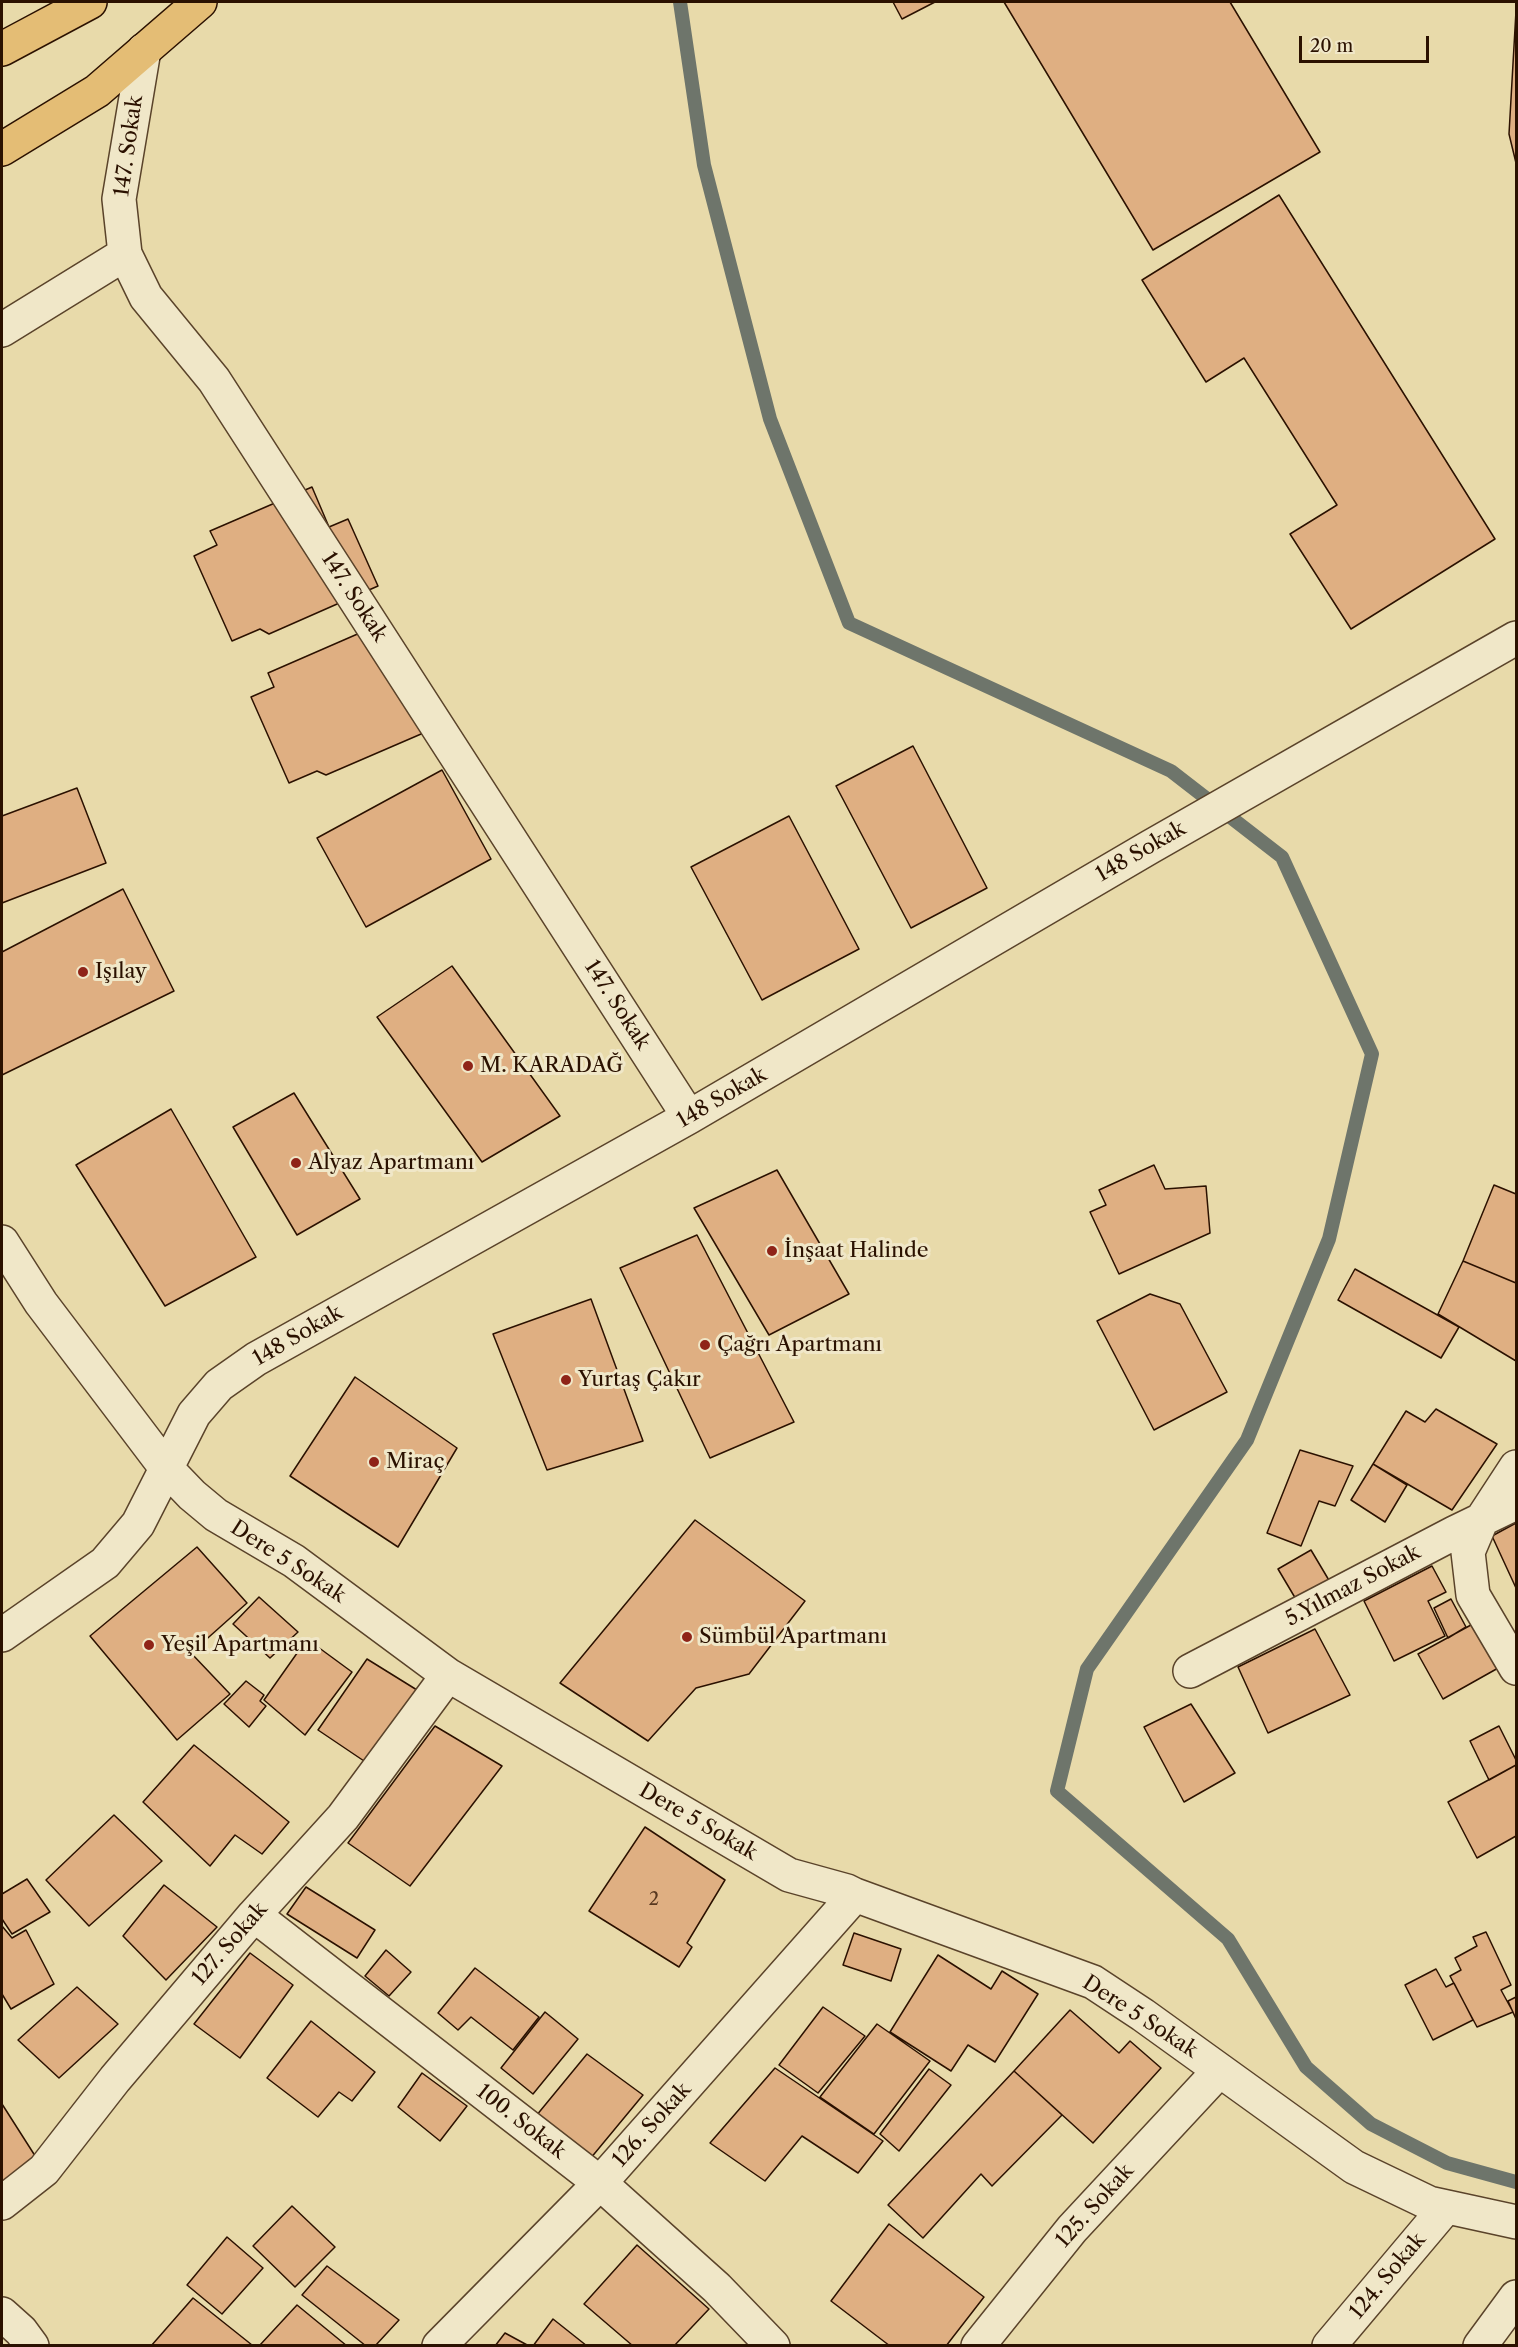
<!DOCTYPE html>
<meta charset="utf-8">
<style>
body{margin:0}
#map{position:relative;width:1518px;height:2347px;overflow:hidden;background:#e8daaa;font-family:"Libre Caslon Text",serif}
canvas{display:block}
.frame{position:absolute;inset:0;border:3px solid #2b1100;pointer-events:none}
.scale{position:absolute;left:1299px;top:36px;width:130px;height:27px;box-sizing:border-box;border:3px solid #2b1100;border-top:0;padding-left:8px;font-size:18px;line-height:21px;white-space:nowrap;color:#2b1100;-webkit-text-stroke:4px #f0e7c8;paint-order:stroke}
</style>
<div id="map">
<canvas width="1518" height="2347"></canvas>
<div class="frame"></div>
<div class="scale">20 m</div>
</div>
<script>
const g = document.querySelector('canvas').getContext('2d');
g.lineJoin = 'round';
function stroke(path, color, width, dash) { g.strokeStyle = color; g.lineWidth = width; g.lineCap = dash ? 'butt' : 'round'; g.setLineDash(dash || []); g.stroke(path); }
function fill(path, color) { g.fillStyle = color; g.fill(path, 'evenodd'); }
function label(font, color, halo, rows, align = 'center') {
  g.font = font + ' "Libre Caslon Text",serif'; g.lineWidth = 6; g.setLineDash([]); g.textBaseline = 'middle'; g.strokeStyle = halo; g.fillStyle = color; for (const [text, x, y, turn = 0] of rows) {
    g.save(); g.translate(x, y); g.rotate((+turn || 0) * Math.PI / 180); g.textAlign = isNaN(turn) ? turn : align; if (halo) g.strokeText(text, 0, 0); g.fillText(text, 0, 0); g.restore();
  }
}
stroke(new Path2D(`
 M 680,2 L 704,165 L 770,419 L 849,623 L 1171,771 L 1282,857 L 1372,1054 L 1329,1239 L 1247,1440 L 1087,1669 L 1057,1791 L 1228,1939 L 1306,2067 L 1371,2124 L 1447,2163 L 1516,2182`), '#6e756b', 14);
const building = new Path2D(`
 M 893,2 L 935,2 L 902,19 Z
 M 1004,2 L 1230,2 L 1320,152 L 1153,250 Z
 M 1516,11 L 1516,163 L 1509,134 Z
 M 1279,195 L 1495,539 L 1351,629 L 1290,534 L 1337,505 L 1244,358 L 1206,382 L 1142,280 Z
 M 312,487 L 329,527 L 348,519 L 378,586 L 269,634 L 260,629 L 232,641 L 194,556 L 217,545 L 210,531 Z
 M 369,629 L 435,728 L 326,775 L 317,771 L 289,783 L 251,697 L 274,687 L 268,673 Z
 M 913,746 L 987,888 L 911,928 L 836,786 Z
 M 442,770 L 491,859 L 366,927 L 317,838 Z
 M 77,788 L 106,863 L 2,903 L 2,816 Z
 M 789,816 L 859,949 L 762,1000 L 691,867 Z
 M 123,889 L 174,991 L 2,1075 L 2,952 Z
 M 452,966 L 560,1116 L 482,1162 L 377,1017 Z
 M 294,1093 L 360,1199 L 297,1235 L 233,1127 Z
 M 171,1109 L 256,1257 L 165,1306 L 76,1165 Z
 M 1154,1165 L 1165,1189 L 1206,1186 L 1210,1233 L 1119,1274 L 1090,1212 L 1106,1205 L 1099,1190 Z
 M 777,1170 L 849,1294 L 769,1335 L 694,1208 Z
 M 1494,1185 L 1516,1194 L 1516,1283 L 1463,1261 Z
 M 697,1235 L 794,1422 L 710,1458 L 620,1268 Z
 M 1463,1261 L 1516,1283 L 1516,1361 L 1438,1314 Z
 M 1355,1269 L 1459,1327 L 1441,1358 L 1338,1300 Z
 M 1150,1294 L 1180,1304 L 1227,1392 L 1154,1430 L 1097,1321 Z
 M 591,1299 L 643,1441 L 547,1470 L 493,1334 Z
 M 355,1377 L 457,1448 L 398,1547 L 290,1476 Z
 M 1436,1409 L 1497,1444 L 1452,1510 L 1373,1464 L 1406,1411 L 1425,1422 Z
 M 1300,1450 L 1353,1466 L 1335,1506 L 1319,1501 L 1301,1546 L 1267,1533 Z
 M 1373,1464 L 1407,1485 L 1385,1522 L 1351,1500 Z
 M 695,1520 L 805,1601 L 749,1674 L 696,1688 L 648,1741 L 560,1683 Z
 M 1516,1523 L 1516,1588 L 1492,1536 Z
 M 197,1547 L 247,1603 L 191,1653 L 230,1694 L 177,1740 L 90,1636 Z
 M 1311,1550 L 1330,1582 L 1297,1601 L 1278,1569 Z
 M 1432,1566 L 1446,1592 L 1428,1601 L 1445,1636 L 1394,1661 L 1364,1601 Z
 M 259,1597 L 298,1632 L 270,1658 L 233,1624 Z
 M 1451,1599 L 1466,1627 L 1448,1638 L 1434,1608 Z
 M 1491,1614 L 1516,1658 L 1443,1699 L 1418,1654 Z
 M 1315,1629 L 1350,1695 L 1268,1733 L 1238,1667 Z
 M 307,1639 L 352,1672 L 305,1735 L 264,1700 Z
 M 367,1659 L 417,1690 L 367,1763 L 318,1730 Z
 M 246,1681 L 264,1695 L 260,1701 L 266,1706 L 249,1727 L 224,1704 Z
 M 1191,1704 L 1235,1773 L 1184,1802 L 1144,1727 Z
 M 435,1726 L 502,1766 L 410,1886 L 348,1843 Z
 M 1499,1726 L 1516,1760 L 1516,1765 L 1489,1780 L 1470,1741 Z
 M 194,1745 L 289,1822 L 262,1854 L 235,1835 L 210,1866 L 143,1802 Z
 M 1516,1765 L 1516,1836 L 1477,1858 L 1448,1802 Z
 M 114,1815 L 162,1861 L 89,1926 L 46,1880 Z
 M 645,1827 L 725,1880 L 687,1943 L 692,1947 L 679,1967 L 589,1911 Z
 M 27,1879 L 50,1912 L 12,1934 L 2,1919 L 2,1894 Z
 M 164,1885 L 217,1927 L 166,1980 L 123,1936 Z
 M 306,1887 L 375,1930 L 357,1958 L 287,1914 Z
 M 2,1926 L 12,1938 L 26,1930 L 54,1984 L 11,2009 L 2,1994 Z
 M 1486,1932 L 1511,1985 L 1501,1990 L 1513,2012 L 1477,2027 L 1450,1976 L 1461,1970 L 1455,1958 L 1477,1946 L 1473,1937 Z
 M 854,1933 L 901,1949 L 891,1981 L 843,1965 Z
 M 386,1950 L 411,1972 L 389,1996 L 365,1976 Z
 M 250,1953 L 293,1985 L 240,2058 L 194,2024 Z
 M 938,1955 L 991,1989 L 1002,1971 L 1038,1994 L 995,2062 L 968,2045 L 951,2071 L 890,2032 Z
 M 475,1968 L 539,2017 L 513,2050 L 471,2017 L 458,2030 L 438,2013 Z
 M 1436,1969 L 1446,1987 L 1454,1983 L 1473,2020 L 1433,2040 L 1405,1985 Z
 M 77,1987 L 118,2024 L 59,2078 L 18,2040 Z
 M 1516,1997 L 1516,2019 L 1508,2001 Z
 M 823,2007 L 865,2036 L 818,2093 L 779,2065 Z
 M 1070,2010 L 1119,2053 L 1130,2041 L 1161,2068 L 1093,2143 L 1014,2071 Z
 M 545,2012 L 578,2039 L 533,2094 L 501,2068 Z
 M 311,2021 L 375,2072 L 352,2101 L 339,2092 L 318,2117 L 267,2078 Z
 M 877,2024 L 930,2061 L 874,2134 L 820,2097 Z
 M 587,2054 L 643,2095 L 590,2159 L 536,2116 Z
 M 775,2068 L 883,2141 L 858,2173 L 802,2136 L 765,2181 L 710,2143 Z
 M 929,2069 L 951,2085 L 899,2151 L 880,2134 Z
 M 1014,2071 L 1062,2115 L 992,2186 L 981,2174 L 923,2238 L 888,2205 Z
 M 422,2073 L 467,2106 L 440,2141 L 398,2107 Z
 M 2,2104 L 39,2162 L 2,2189 Z
 M 292,2206 L 335,2247 L 295,2287 L 253,2246 Z
 M 889,2224 L 984,2297 L 946,2346 L 890,2346 L 831,2301 Z
 M 227,2237 L 263,2268 L 222,2314 L 187,2285 Z
 M 637,2245 L 709,2309 L 674,2346 L 633,2346 L 584,2304 Z
 M 327,2266 L 399,2320 L 375,2346 L 366,2346 L 302,2295 Z
 M 193,2298 L 252,2345 L 151,2346 Z
 M 297,2305 L 347,2346 L 260,2345 Z
 M 553,2319 L 587,2346 L 533,2346 Z
 M 505,2333 L 529,2346 L 495,2346 Z`);
fill(building, '#dfaf82');
stroke(building, '#2b1100', 1.5);
const street = new Path2D(`
 M 144,50 L 119,199 L 125,254 L 146,297 L 214,380 L 689,1117
 M 2,330 L 125,254
 M 2,1242 L 41,1303 L 166,1468 L 192,1495 L 216,1515 L 294,1561 L 448,1675 L 789,1875 L 847,1891 L 855,1895 L 1093,1982 L 1143,2015 L 1354,2167 L 1429,2203 L 1516,2222
 M 1516,1467 L 1482,1519 L 1468,1552 L 1473,1595 L 1516,1668
 M 2,1635 L 105,1563 L 138,1524 L 194,1414 L 219,1385 L 256,1359 L 689,1117 L 1150,847 L 1516,638
 M 1190,1671 L 1454,1533 L 1516,1503
 M 254,1915 L 600,2183 L 717,2288 L 773,2346
 M 2,2203 L 44,2170 L 115,2079 L 254,1915 L 343,1817 L 448,1675
 M 2,2314 L 21,2331 L 32,2346
 M 439,2346 L 600,2183 L 855,1895
 M 978,2346 L 1072,2229 L 1219,2071
 M 1329,2346 L 1446,2207
 M 1480,2346 L 1516,2297`);
const highway = new Path2D(`
 M 2,49 L 90,2
 M 2,149 L 97,91 L 200,2`);
stroke(street, '#5a432a', 36);
stroke(highway, '#2b1100', 36);
stroke(street, '#f0e7c8', 33);
stroke(highway, '#e4bd75', 33);
for (const [x, y, r, color] of [
 [83,972,6,"#8f2418"],
 [468,1066,6,"#8f2418"],
 [296,1163,6,"#8f2418"],
 [772,1251,6,"#8f2418"],
 [705,1345,6,"#8f2418"],
 [566,1380,6,"#8f2418"],
 [374,1462,6,"#8f2418"],
 [687,1637,6,"#8f2418"],
 [149,1645,6,"#8f2418"]
]) { const dot = new Path2D(); dot.arc(x, y, r, 0, 2 * Math.PI); g.fillStyle = color; g.fill(dot); stroke(dot, '#f0e7c8', 2); }
label('18px', '#583820', null, [
 ["2",654,1900]
]);
label('21px', '#2b1100', '#f0e7c8', [
 ["147. Sokak",129,146,-82],
 ["147. Sokak",354,597,57],
 ["148 Sokak",1141,852,-30],
 ["147. Sokak",617,1005,57],
 ["148 Sokak",722,1098,-30],
 ["148 Sokak",298,1336,-30],
 ["Dere 5 Sokak",288,1562,33],
 ["5.Yılmaz Sokak",1353,1586,-28],
 ["Dere 5 Sokak",698,1822,30],
 ["127. Sokak",230,1944,-49],
 ["Dere 5 Sokak",1140,2017,33],
 ["100. Sokak",521,2122,38],
 ["126. Sokak",652,2125,-48],
 ["125. Sokak",1095,2206,-48],
 ["124. Sokak",1388,2276,-50]
]);
label('21px', '#2b1100', '#f0e7c8', [
 ["Işılay",95,972],
 ["M. KARADAĞ",480,1066],
 ["Alyaz Apartmanı",308,1163],
 ["İnşaat Halinde",784,1251],
 ["Çağrı Apartmanı",717,1345],
 ["Yurtaş Çakır",578,1380],
 ["Miraç",386,1462],
 ["Sümbül Apartmanı",699,1637],
 ["Yeşil Apartmanı",161,1645]
], 'left');
</script>
